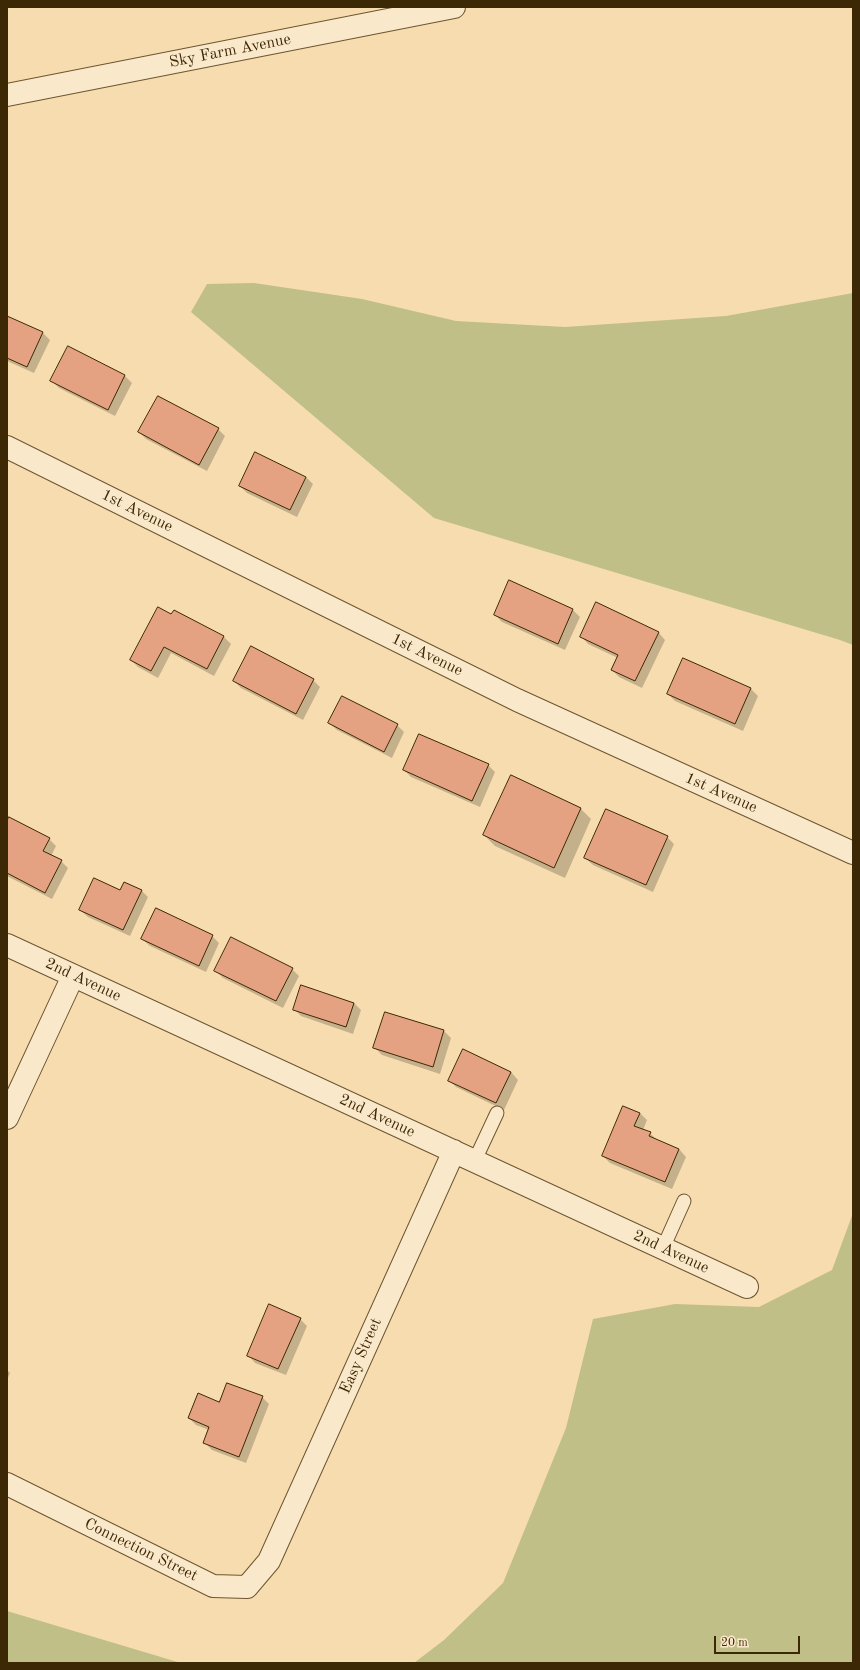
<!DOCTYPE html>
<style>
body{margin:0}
#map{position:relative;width:860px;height:1670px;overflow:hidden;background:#f7dcaf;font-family:"Old Standard TT",serif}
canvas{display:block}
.frame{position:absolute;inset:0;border:8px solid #3d2805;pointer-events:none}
.scale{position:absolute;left:714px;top:1636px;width:86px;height:18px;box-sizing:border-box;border:2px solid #3d2805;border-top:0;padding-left:5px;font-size:12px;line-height:14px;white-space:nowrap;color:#3d2805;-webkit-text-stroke:3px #fae8cb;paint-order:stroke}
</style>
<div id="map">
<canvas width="860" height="1670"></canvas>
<div class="frame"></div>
<div class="scale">20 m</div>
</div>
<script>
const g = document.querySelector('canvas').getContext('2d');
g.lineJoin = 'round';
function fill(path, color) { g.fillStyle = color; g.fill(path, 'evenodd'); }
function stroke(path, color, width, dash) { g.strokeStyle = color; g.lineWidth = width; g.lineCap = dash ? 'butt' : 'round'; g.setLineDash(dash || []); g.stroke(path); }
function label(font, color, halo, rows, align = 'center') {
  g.font = font + ' "Old Standard TT",serif'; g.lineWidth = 3; g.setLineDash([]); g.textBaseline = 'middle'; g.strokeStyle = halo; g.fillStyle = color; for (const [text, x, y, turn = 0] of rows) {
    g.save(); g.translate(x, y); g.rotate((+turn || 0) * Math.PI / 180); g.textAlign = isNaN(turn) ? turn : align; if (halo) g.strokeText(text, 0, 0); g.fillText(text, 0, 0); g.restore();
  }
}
fill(new Path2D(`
 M 254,283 L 362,299 L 456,321 L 565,327 L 726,316 L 853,293 L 853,645 L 840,640 L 434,518 L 191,312 L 207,284 Z
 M 853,1213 L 853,1663 L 414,1663 L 444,1640 L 503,1583 L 566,1428 L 593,1319 L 675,1304 L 759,1307 L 832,1270 Z
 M 7,1611 L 181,1663 L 7,1663 Z`), '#c0bf88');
fill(new Path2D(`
 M 7,317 L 43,333 L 50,340 L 34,373 L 7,361 Z
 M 125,376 L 132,383 L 115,416 L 59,388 L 52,381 Z
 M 218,429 L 225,436 L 207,471 L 146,439 L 139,432 Z
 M 306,477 L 313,484 L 297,517 L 247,493 L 240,486 Z
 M 573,610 L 580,617 L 565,650 L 502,622 L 495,615 Z
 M 174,611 L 224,637 L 231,644 L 214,676 L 171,653 L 158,678 L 138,667 L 131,660 Z
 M 658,632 L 665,640 L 642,688 L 619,677 L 612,670 L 618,658 L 588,644 L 581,636 Z
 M 684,659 L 751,689 L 758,696 L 743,731 L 675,701 L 668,694 Z
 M 313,680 L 320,687 L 303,720 L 241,688 L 234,681 Z
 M 329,723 L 397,725 L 404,732 L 392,758 L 337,730 Z
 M 488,765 L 495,772 L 480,807 L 411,777 L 404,770 Z
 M 511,777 L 581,809 L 591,819 L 565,878 L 495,846 L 484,835 Z
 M 7,823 L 49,839 L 56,846 L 51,856 L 61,861 L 68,868 L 52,899 L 7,876 Z
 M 667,837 L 674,844 L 653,892 L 593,865 L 585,858 Z
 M 141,890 L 148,897 L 130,936 L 88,917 L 80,910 L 121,891 Z
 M 212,936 L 219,943 L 206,972 L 150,946 L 142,939 Z
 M 292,969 L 299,976 L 283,1008 L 223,978 L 216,971 Z
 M 354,1003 L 361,1010 L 353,1034 L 301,1016 L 294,1009 Z
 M 386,1013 L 444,1031 L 451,1038 L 440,1074 L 382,1055 L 375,1048 Z
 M 511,1072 L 518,1080 L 504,1110 L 456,1087 L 449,1080 Z
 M 640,1113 L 647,1120 L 643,1130 L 650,1133 L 657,1140 L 679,1149 L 686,1157 L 672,1189 L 610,1163 L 603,1156 Z
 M 300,1319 L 307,1326 L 286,1375 L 255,1363 L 248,1355 Z
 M 7,1370 L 10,1373 L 7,1380 Z
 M 262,1397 L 269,1404 L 246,1463 L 212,1450 L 205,1443 L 209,1430 L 196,1425 L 189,1418 Z`), '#0003');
const building = new Path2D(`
 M 7,316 L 43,332 L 27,367 L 7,358 Z
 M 68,346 L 125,375 L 108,410 L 50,381 Z
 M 158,396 L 219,428 L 199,465 L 138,432 Z
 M 255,452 L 306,477 L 290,510 L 239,486 Z
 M 509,580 L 573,609 L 558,644 L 494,615 Z
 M 596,602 L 659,632 L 635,681 L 611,670 L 618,655 L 580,637 Z
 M 158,607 L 171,614 L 174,610 L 224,636 L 207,669 L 164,647 L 151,671 L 130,660 Z
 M 251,646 L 314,679 L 296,714 L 233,681 Z
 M 683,658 L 751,688 L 735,724 L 667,694 Z
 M 342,696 L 398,724 L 384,752 L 328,723 Z
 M 419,734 L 489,764 L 472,801 L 403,770 Z
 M 511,775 L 581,808 L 554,868 L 483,835 Z
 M 606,809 L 668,836 L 646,885 L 584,858 Z
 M 9,817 L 50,838 L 43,851 L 62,860 L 45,893 L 7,873 L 7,821 Z
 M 94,878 L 120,890 L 124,882 L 142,890 L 123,930 L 79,910 Z
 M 156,908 L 213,935 L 199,966 L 141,939 Z
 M 231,937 L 293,968 L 276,1001 L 214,971 Z
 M 301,985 L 354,1003 L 346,1027 L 293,1010 Z
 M 385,1012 L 444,1030 L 433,1067 L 373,1048 Z
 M 463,1049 L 511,1072 L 496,1103 L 448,1081 Z
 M 623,1106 L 640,1113 L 634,1126 L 651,1132 L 649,1136 L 679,1149 L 665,1182 L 602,1156 Z
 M 269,1304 L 301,1318 L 278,1369 L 247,1356 Z
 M 227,1383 L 263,1396 L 239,1457 L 203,1443 L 209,1427 L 188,1418 L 198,1393 L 219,1402 Z`);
fill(building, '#e5a282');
stroke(building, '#3d2805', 1);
const service = new Path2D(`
 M 475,1160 L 497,1113
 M 663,1248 L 684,1201`);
const minor = new Path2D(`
 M 7,95 L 454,7
 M 7,447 L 517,700 L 853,853
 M 7,945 L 747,1287
 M 7,1118 L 73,976
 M 7,1484 L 213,1586 L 247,1587 L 269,1561 L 454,1151`);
stroke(service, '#6c5530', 15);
stroke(minor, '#6c5530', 24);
stroke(service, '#fae8cb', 13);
stroke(minor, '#fae8cb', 22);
label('16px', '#3d2805', '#fae8cb', [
 ["Sky Farm Avenue",230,51,-11],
 ["1st Avenue",137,511,26],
 ["1st Avenue",427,655,26],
 ["1st Avenue",721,793,24],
 ["2nd Avenue",83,980,25],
 ["2nd Avenue",377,1116,25],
 ["2nd Avenue",671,1252,25],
 ["Easy Street",361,1356,-66],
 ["Connection Street",141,1550,26]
]);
</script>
